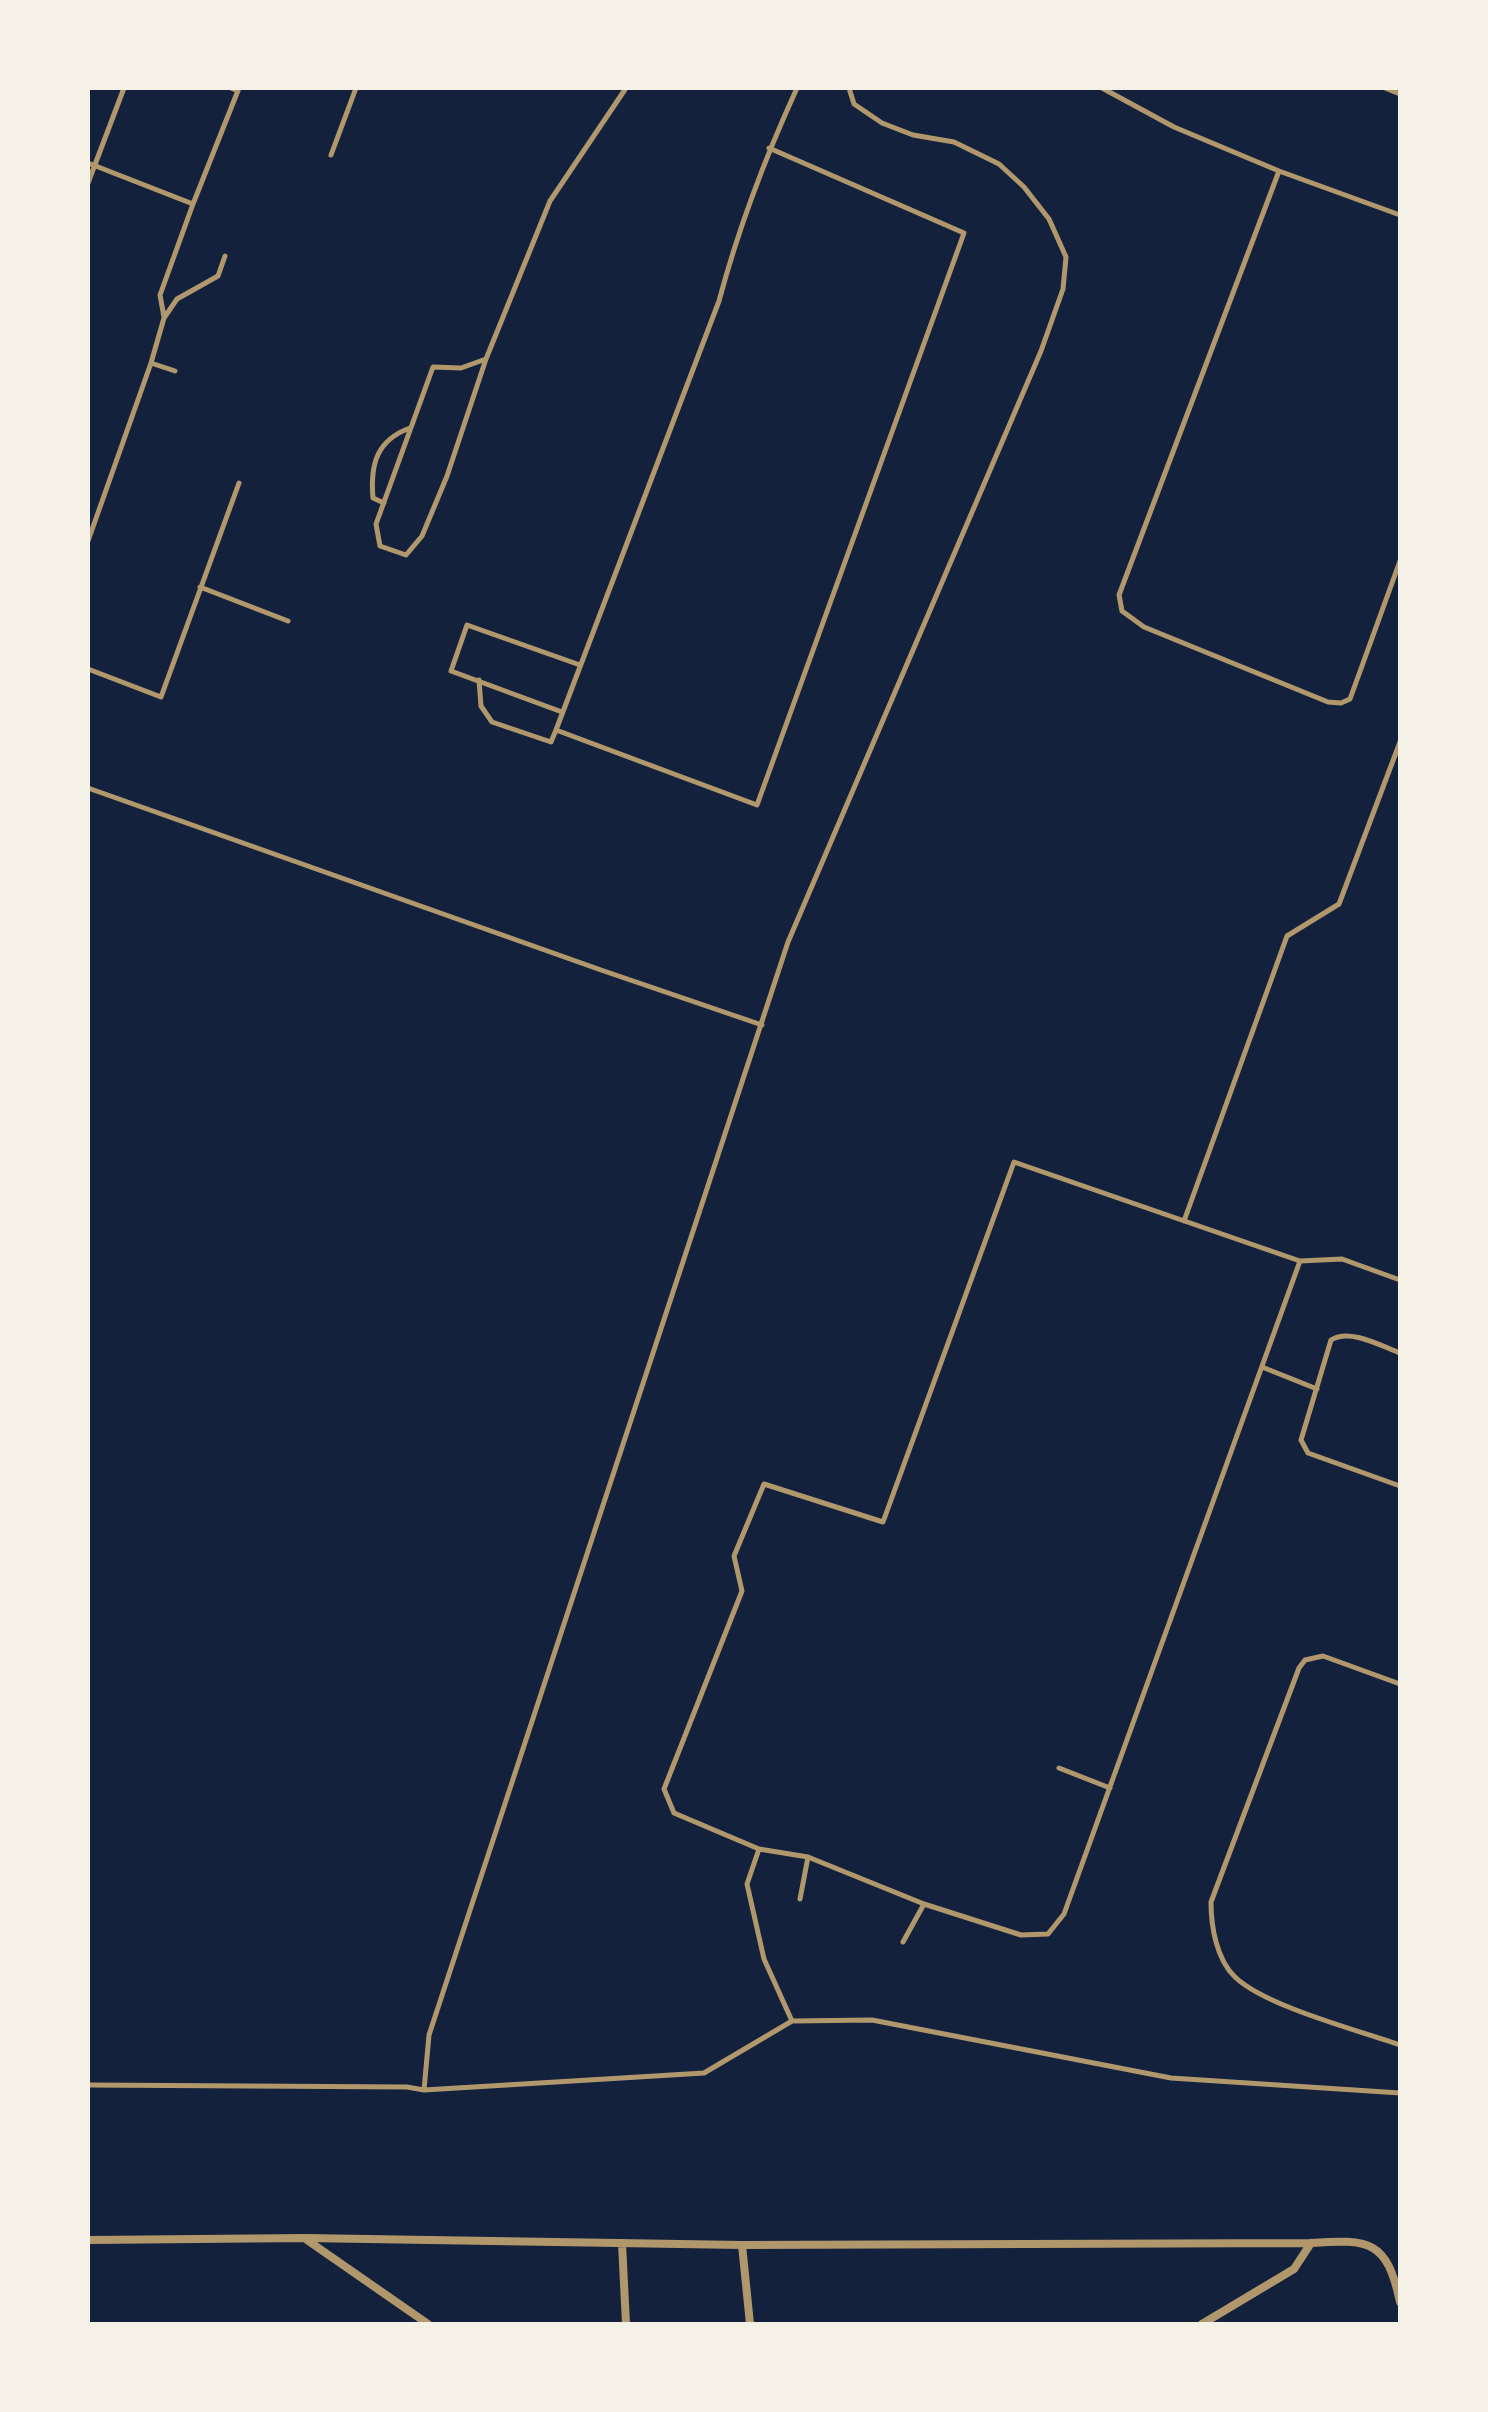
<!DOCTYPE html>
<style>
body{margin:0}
#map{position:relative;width:1488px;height:2412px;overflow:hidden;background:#14213d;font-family:"Space Grotesk",sans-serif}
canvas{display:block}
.frame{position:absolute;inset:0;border:90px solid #f6f1e7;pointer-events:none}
</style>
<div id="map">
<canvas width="1488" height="2412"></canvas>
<div class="frame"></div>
</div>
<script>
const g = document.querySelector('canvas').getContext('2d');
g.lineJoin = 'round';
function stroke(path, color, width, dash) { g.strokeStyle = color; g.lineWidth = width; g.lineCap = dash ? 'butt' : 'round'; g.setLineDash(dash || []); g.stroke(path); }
stroke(new Path2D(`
 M 231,88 L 238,91
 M 1102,88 L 1174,127 L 1279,171 L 1400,215
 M 1385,88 L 1400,94
 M 769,148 L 964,233 L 757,805 L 556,730 L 719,301 C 739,226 765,158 797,88
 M 331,155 L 356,88
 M 88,163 L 193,204
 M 1279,171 L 1119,595 L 1122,611 L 1144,627 L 1328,702 L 1341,703 L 1350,699 L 1400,561
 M 88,183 L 124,88
 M 164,317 L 160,295 L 193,204 L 239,88
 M 486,359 L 461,368 L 433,367 L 376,524 L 380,546 L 406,555 L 422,536 L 447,476 L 486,359 L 550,201 L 626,88
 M 151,363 L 175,371
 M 384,503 L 373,498 C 370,464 377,440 410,428
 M 88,541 L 151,363 L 164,318 L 177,299 L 218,276 L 225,256
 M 200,587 L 288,621
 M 88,669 L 161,697 L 239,483
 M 479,680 L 481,706 L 492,722 L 551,742 L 556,730
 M 562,712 L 451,671 L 467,625 L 580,665
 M 88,788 L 601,970 L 762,1025
 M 1014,1162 L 1300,1261 L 1064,1914 L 1048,1934 L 1021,1935 L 924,1904 L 808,1857 L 759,1849 L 674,1813 L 664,1789 L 742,1591 L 734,1556 L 764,1484 L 883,1522 Z
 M 1184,1221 L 1287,936 L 1339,904 L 1400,742
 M 1300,1261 L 1342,1259 L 1400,1280
 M 1400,1353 C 1381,1346 1350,1328 1331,1340 L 1301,1440 L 1308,1453 L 1400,1486
 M 1262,1367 L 1317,1389
 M 1400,1684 L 1323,1656 L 1305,1660 L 1299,1668 L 1211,1902 C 1211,1925 1216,1959 1235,1977 C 1265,2006 1357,2030 1400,2045
 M 1059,1768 L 1110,1788
 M 759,1849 L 747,1884 L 764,1959 L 792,2021
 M 800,1899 L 808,1857
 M 903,1942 L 924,1904
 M 88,2085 L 407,2087 L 424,2090 L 704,2073 L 792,2021 L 872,2020 L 1171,2078 L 1400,2093
 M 424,2090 L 429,2035 L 788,942 L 1041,351 L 1063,289 L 1066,257 L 1049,219 L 1024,187 L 999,164 L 954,142 L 913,135 L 882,123 L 854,104 L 849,88`), '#b1986c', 5);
stroke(new Path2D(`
 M 88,2240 L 305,2238 L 742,2245 L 1311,2243 C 1369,2239 1387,2240 1400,2302
 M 307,2240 L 428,2324
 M 622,2243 L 626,2324
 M 742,2245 L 750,2324
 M 1202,2324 L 1294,2269 L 1311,2243`), '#b1986c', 8);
</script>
